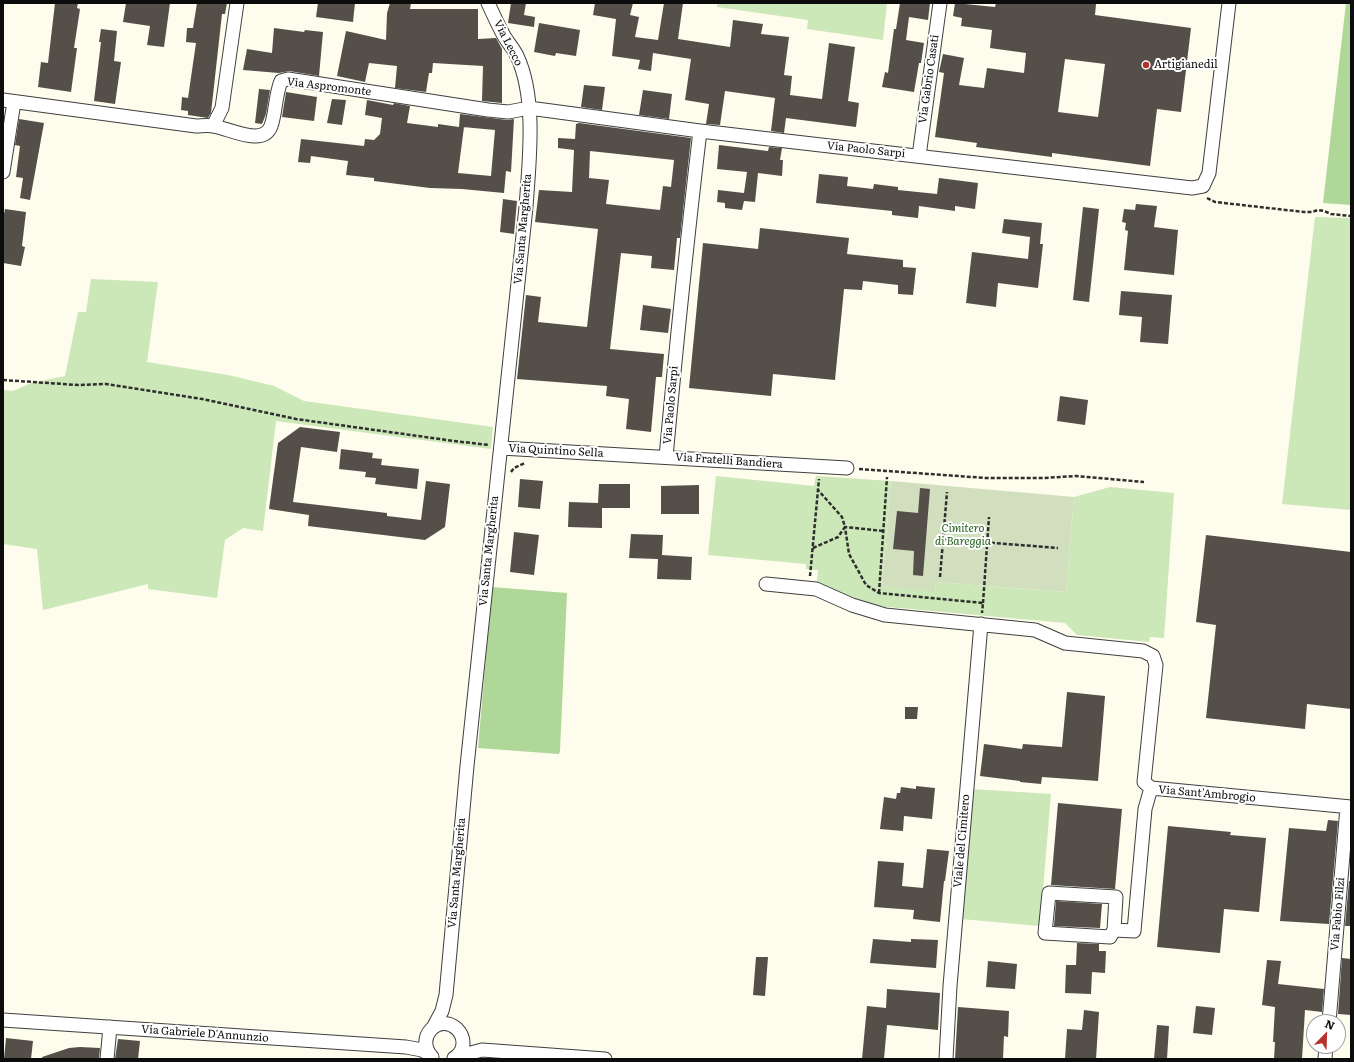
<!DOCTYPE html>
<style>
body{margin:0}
#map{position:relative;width:1354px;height:1062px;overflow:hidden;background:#fefced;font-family:Literata,serif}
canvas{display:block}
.frame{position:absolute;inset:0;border:4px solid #0c0c0c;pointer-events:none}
.north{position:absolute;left:1306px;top:1014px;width:40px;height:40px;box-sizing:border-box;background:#fff;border:1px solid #9e9e9e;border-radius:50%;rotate:23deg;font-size:11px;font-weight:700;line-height:16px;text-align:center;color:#0c0c0c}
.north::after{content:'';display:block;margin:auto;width:14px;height:18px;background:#b6312b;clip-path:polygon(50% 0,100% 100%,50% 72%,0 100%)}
</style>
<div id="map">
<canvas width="1354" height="1062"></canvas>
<div class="frame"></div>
<div class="north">N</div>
</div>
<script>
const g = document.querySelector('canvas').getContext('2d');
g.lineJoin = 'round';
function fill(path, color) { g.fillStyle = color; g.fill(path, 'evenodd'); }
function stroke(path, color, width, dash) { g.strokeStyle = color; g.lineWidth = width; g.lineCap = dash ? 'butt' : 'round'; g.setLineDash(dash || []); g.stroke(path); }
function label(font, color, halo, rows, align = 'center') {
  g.font = font + ' Literata,serif'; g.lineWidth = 4; g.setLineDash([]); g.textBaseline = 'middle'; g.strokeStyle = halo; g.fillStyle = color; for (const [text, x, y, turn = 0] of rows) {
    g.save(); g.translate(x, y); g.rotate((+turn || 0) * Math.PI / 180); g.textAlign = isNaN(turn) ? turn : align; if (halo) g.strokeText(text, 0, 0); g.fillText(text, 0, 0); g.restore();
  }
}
fill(new Path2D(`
 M 717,3 L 887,3 L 883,40 L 807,29 L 808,20 L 717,7 Z
 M 1315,217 L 1351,218 L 1351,510 L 1282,504 Z
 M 91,279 L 158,282 L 147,362 L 228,375 L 274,386 L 304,401 L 493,427 L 491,449 L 276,421 L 263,531 L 243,528 L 225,540 L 217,598 L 148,589 L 148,584 L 43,610 L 37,549 L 3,544 L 3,390 L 13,391 L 31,383 L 65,376 L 78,312 L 86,312 Z
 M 716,476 L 814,486 L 816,476 L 891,481 L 882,586 L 935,590 L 936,582 L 1066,592 L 1074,497 L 1110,487 L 1174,493 L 1164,638 L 1150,637 L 1149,642 L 1077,635 L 1065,623 L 877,606 L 841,593 L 817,582 L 818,570 L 806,569 L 806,564 L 708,555 Z
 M 972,789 L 1051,794 L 1040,926 L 961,919 Z`), '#cce7b8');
fill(new Path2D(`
 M 1346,3 L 1351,3 L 1351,205 L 1323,203 Z
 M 492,587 L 567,593 L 560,751 L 559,754 L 478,748 Z`), '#aed798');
fill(new Path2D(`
 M 891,481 L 1074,497 L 1066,592 L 936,582 L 935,591 L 882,586 Z`), '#d1dfbf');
fill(new Path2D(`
 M 55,3 L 78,3 L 77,8 L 80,9 L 74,48 L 77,48 L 71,92 L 38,87 L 41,62 L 48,63 Z
 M 126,3 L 170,3 L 164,47 L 147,45 L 150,26 L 123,22 Z
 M 197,3 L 227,3 L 225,14 L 222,14 L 211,113 L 208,118 L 188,115 L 188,111 L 181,110 L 182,97 L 188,98 L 196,43 L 186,42 L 187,28 L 193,28 Z
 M 318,3 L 355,3 L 353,22 L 316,17 Z
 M 390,3 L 411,3 L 410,9 L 478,9 L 478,39 L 496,38 L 502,49 L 502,103 L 482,101 L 483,66 L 433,63 L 432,73 L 429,73 L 426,92 L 395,88 L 397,66 L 369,63 L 365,82 L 337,76 L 346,31 L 386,40 L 387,13 Z
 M 511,3 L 526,3 L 524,15 L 535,17 L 534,27 L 508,23 Z
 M 595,3 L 633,3 L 630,15 L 639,17 L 635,37 L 658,40 L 664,3 L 683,3 L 678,39 L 730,47 L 733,20 L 763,24 L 761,34 L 789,37 L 784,75 L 792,76 L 790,95 L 822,99 L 829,43 L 855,47 L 848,101 L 859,103 L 856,127 L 786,118 L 784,133 L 771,131 L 775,98 L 725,91 L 720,125 L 706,124 L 709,104 L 685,100 L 691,59 L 653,53 L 651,71 L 638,69 L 640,60 L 612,56 L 616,19 L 593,15 Z
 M 900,3 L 930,3 L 928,20 L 909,17 L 906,40 L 924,43 L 921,63 L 919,63 L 914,92 L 882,87 L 885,72 L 888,73 L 894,29 L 896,29 Z
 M 955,3 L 995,7 L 996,3 L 1087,3 L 1096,4 L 1095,15 L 1191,28 L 1181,112 L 1157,109 L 1150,166 L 1052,153 L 1052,157 L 976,147 L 977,143 L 935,137 L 944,73 L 939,72 L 943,54 L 964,58 L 959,85 L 984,88 L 987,68 L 1024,73 L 1026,53 L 990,48 L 992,30 L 961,26 L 962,18 L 953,16 ZM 1065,59 L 1105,64 L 1098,117 L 1058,112 Z
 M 539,23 L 580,30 L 576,56 L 556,53 L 555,56 L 534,52 Z
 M 274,28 L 304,32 L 305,30 L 323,32 L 319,76 L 289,71 L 279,73 L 243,70 L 247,49 L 272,53 Z
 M 101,29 L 117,31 L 114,61 L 121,62 L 115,104 L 94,101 L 101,42 L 99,42 Z
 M 584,85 L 605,87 L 602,110 L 581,107 Z
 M 259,89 L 270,90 L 266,114 L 262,124 L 255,123 Z
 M 643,90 L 672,94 L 669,119 L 639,115 Z
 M 286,92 L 317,97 L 314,121 L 282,117 Z
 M 332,99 L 346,100 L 342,125 L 327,123 Z
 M 367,100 L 393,105 L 394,103 L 410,106 L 407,123 L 438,127 L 438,124 L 459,127 L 460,114 L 507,120 L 514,119 L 511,172 L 506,171 L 504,193 L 462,189 L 430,188 L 374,181 L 374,178 L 346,175 L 348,161 L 311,156 L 310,163 L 298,162 L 301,139 L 364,146 L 365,139 L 374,140 L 380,134 L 382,118 L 365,115 ZM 463,127 L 495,130 L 491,176 L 458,173 L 464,127 Z
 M 19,119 L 44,123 L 30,200 L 20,198 L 23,178 L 16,177 L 20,146 L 15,145 Z
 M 579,123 L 691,138 L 680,238 L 677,238 L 674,270 L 651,268 L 652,256 L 621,253 L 610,349 L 664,354 L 662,377 L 656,377 L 651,432 L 626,429 L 629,399 L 606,396 L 607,386 L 517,379 L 526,295 L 541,297 L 538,322 L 587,327 L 598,229 L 535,222 L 539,190 L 572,192 L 574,150 L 558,148 L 558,138 L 575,139 L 576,124 ZM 590,151 L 674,160 L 671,187 L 663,186 L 660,210 L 606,204 L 609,180 L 589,178 Z
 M 719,145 L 768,151 L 769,147 L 782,148 L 780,160 L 783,160 L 782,176 L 758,173 L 755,202 L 744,201 L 742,210 L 725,208 L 725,203 L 717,202 L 718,190 L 744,193 L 747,172 L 717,169 Z
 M 819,174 L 848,177 L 847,186 L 873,189 L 874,184 L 898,187 L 898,190 L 937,194 L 939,178 L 978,183 L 975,209 L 955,206 L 955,211 L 919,206 L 918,218 L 892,215 L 892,211 L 816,203 Z
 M 503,199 L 517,201 L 514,234 L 500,232 Z
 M 1136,204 L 1157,206 L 1154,227 L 1178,230 L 1174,275 L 1124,270 L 1128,231 L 1125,230 L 1126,223 L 1122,222 L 1124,209 L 1135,210 Z
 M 1083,207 L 1099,209 L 1089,302 L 1073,300 Z
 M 5,209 L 26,212 L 22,246 L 25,247 L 21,266 L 3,263 L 3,219 Z
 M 1004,219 L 1042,223 L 1040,244 L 1043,244 L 1038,288 L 998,283 L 996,307 L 966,303 L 972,252 L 1028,259 L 1030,237 L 1002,233 Z
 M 760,228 L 849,238 L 847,254 L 903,260 L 903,267 L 916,268 L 913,295 L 898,294 L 898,285 L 863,281 L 862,290 L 844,289 L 835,380 L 773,374 L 771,396 L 689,388 L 703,243 L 758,249 Z
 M 1121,291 L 1172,295 L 1168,344 L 1140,342 L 1142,317 L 1119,315 Z
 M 643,305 L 671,309 L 668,333 L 640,330 Z
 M 1060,396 L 1088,400 L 1085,425 L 1057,421 Z
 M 300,427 L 340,432 L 337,452 L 301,447 L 293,502 L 387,513 L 387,516 L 421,520 L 426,481 L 450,484 L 445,527 L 425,540 L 308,526 L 309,515 L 269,509 L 278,443 Z
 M 341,449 L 373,453 L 372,458 L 382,459 L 381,465 L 419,469 L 417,489 L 375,484 L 376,478 L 365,477 L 366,472 L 339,469 Z
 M 520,479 L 543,481 L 540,509 L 518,507 Z
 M 599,484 L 630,484 L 630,508 L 602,508 L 602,528 L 568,527 L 569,502 L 598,503 Z
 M 699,485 L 699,514 L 661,514 L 661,486 Z
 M 920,488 L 930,489 L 923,576 L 913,575 L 914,551 L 893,549 L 897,511 L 918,513 Z
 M 514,532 L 539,535 L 534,575 L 510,572 Z
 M 631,534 L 663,535 L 662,555 L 692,557 L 691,580 L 657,579 L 658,559 L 629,558 Z
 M 1206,535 L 1351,552 L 1351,709 L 1307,704 L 1305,729 L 1206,718 L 1216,625 L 1196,622 Z
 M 1067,692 L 1105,696 L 1098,781 L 1042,777 L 1041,784 L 1020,782 L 1020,781 L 980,776 L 984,744 L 1022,749 L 1023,744 L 1062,747 Z
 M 905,707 L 918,707 L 917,719 L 905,719 Z
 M 916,786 L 935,788 L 932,819 L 904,816 L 903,831 L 880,829 L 884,797 L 896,799 L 897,793 L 900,793 L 901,787 L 916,789 Z
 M 1058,803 L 1122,809 L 1115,889 L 1051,885 Z
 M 1328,820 L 1338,821 L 1329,924 L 1280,921 L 1289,828 L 1326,831 Z
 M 1168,826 L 1231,832 L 1230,835 L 1266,838 L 1259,912 L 1224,909 L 1220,953 L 1157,947 Z
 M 927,849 L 949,851 L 945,881 L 944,881 L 940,922 L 913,919 L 914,910 L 874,907 L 878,861 L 904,863 L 902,886 L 923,888 Z
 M 1349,881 L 1351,881 L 1351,926 L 1345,926 Z
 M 1056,901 L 1102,904 L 1100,928 L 1054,926 Z
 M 873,939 L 911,942 L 911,939 L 938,940 L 936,968 L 870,963 Z
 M 1077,943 L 1099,944 L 1099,951 L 1106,951 L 1105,973 L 1092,972 L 1091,994 L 1065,993 L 1066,965 L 1076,965 Z
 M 756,957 L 768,957 L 765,996 L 753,995 Z
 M 1342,958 L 1351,959 L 1351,1015 L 1338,1014 Z
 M 1267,960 L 1281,961 L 1278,984 L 1324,989 L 1322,1012 L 1305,1010 L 1302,1059 L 1274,1059 L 1275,1042 L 1273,1042 L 1275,1007 L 1262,1005 Z
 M 988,961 L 1017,964 L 1015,989 L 986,987 Z
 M 887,989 L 940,993 L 938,1030 L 887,1025 L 884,1059 L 862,1059 L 867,1006 L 886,1008 Z
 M 1196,1006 L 1215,1008 L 1212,1035 L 1193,1033 Z
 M 958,1007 L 1009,1011 L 1008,1037 L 1004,1036 L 1003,1059 L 955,1059 Z
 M 1084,1010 L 1099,1012 L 1096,1059 L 1065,1059 L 1067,1029 L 1082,1030 Z
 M 1157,1025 L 1169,1026 L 1167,1059 L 1154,1059 Z
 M 6,1038 L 33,1041 L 31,1059 L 4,1059 Z
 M 118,1039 L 140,1041 L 138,1059 L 115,1059 Z
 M 80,1047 L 100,1048 L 99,1059 L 43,1059 L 42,1057 L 69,1048 Z`), '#544f49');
const minor = new Path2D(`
 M 3,100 L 196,126 C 201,126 207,125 212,126 C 227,127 263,148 271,126 C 276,112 275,96 281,81 L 288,79 L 488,110 L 508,112 L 529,108 L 700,131 L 1192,188 L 1203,186 L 1209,173 L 1229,3
 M 213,126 L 222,108 L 237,3
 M 919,156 L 940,3
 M 3,172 L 14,102
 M 501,448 L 847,468
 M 666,457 C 676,348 687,240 700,131
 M 766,584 L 816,589 L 852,605 L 885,615 L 1035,630 L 1065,643 L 1143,651 L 1153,656 L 1156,665 L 1144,782 L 1151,788 L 1351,807
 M 1114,930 L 1116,897 L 1049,893 L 1045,933 L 1110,937 L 1114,930 L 1134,931 L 1145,809 L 1151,788
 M 3,1020 L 406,1047 L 422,1050 L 429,1054
 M 1329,1022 L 1347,807
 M 434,1026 L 442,1011 L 446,995 L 467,766 L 526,207 C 529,163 537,98 517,56 C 514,49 508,43 504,36 C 498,25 493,14 488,3
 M 432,1057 C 414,1038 439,1012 457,1029 C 461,1033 463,1038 463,1043 C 463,1049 459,1055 454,1058
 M 456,1057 L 482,1050 L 605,1059
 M 107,1059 L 110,1027
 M 946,1059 L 950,986 L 981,624
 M 1325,1059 L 1326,1046`);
stroke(minor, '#3f3f3f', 15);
stroke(new Path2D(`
 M 1207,198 L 1215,202 L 1304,212 L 1312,212 L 1318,210 L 1324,211 L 1331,214 L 1351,216
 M 3,380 L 78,385 L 106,384 L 202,399 L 296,419 L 454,441 L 489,445
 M 859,469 L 986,478 L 1044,478 L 1076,476 L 1144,482
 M 511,472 L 514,468 L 525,463
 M 883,531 L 845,527 L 849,554 L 866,585 L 879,593 L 983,603 L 982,613
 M 943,539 L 1058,548
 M 813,548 L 838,537 L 845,527 L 842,517 L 818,490
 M 810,576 L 819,479
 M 940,577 L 947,492
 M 879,593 L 887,477
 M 983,603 L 989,517`), '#2e2e2e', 2.5, [4, 2]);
stroke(minor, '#fff', 13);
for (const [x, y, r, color] of [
 [1146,65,4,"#b6312b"]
]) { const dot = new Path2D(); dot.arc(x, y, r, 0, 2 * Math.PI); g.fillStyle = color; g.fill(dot); stroke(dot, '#fff', 1.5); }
label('11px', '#0c0c0c', '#fff', [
 ["Via Lecco",508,43,63],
 ["Via Gabrio Casati",929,79,-82],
 ["Via Aspromonte",329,87,7],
 ["Via Paolo Sarpi",866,150,6],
 ["Via Santa Margherita",523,229,-85],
 ["Via Paolo Sarpi",671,405,-85],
 ["Via Quintino Sella",556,451,3],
 ["Via Fratelli Bandiera",729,461,4],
 ["Via Santa Margherita",489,551,-84],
 ["Via Sant'Ambrogio",1207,794,5],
 ["Viale del Cimitero",962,841,-85],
 ["Via Santa Margherita",457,873,-85],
 ["Via Fabio Filzi",1338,914,-85],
 ["Via Gabriele D'Annunzio",205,1034,4]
]);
label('11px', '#0c0c0c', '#fff', [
 ["Artigianedil",1154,65]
], 'left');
label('italic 11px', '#276120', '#fff', [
 ["Cimitero",963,529],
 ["di Bareggia",963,542]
]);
</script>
